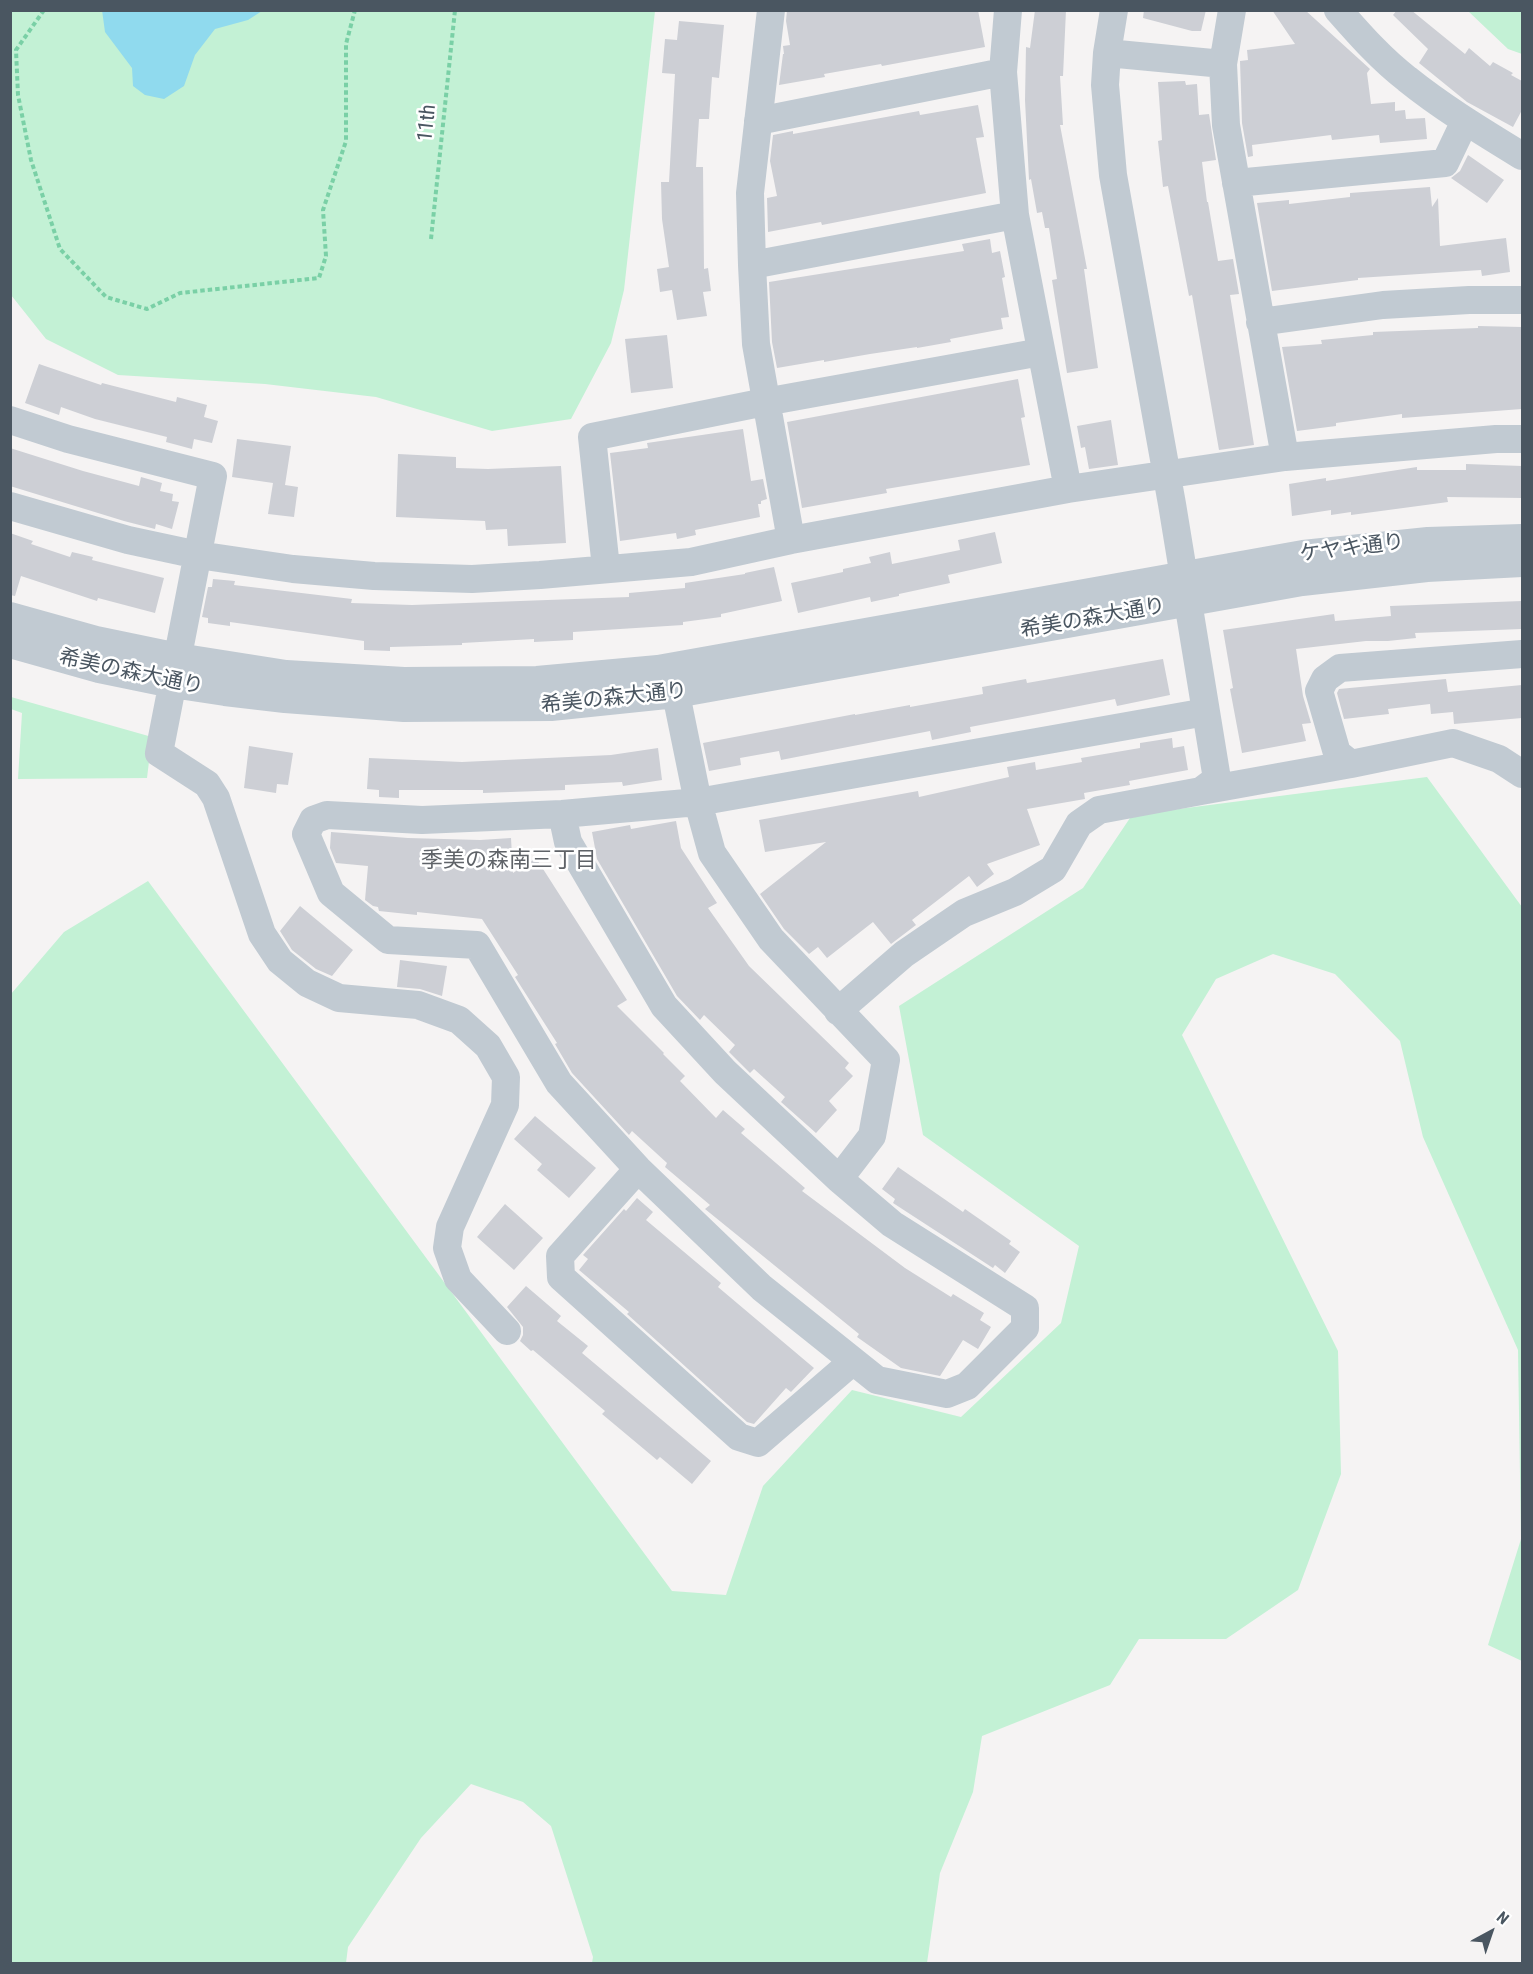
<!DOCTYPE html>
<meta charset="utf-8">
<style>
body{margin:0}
#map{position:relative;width:1533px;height:1974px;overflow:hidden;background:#f5f3f3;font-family:"Roboto Condensed",sans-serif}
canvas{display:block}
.frame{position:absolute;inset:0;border:12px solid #4a5661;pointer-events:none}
.north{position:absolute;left:1461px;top:1902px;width:60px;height:60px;-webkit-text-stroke:4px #fff;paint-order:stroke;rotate:40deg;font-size:16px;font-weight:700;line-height:24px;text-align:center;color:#4a5661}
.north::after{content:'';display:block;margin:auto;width:21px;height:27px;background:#4a5661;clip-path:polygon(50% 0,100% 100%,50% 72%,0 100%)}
</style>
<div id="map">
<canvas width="1533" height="1974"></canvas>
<div class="frame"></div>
<div class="north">N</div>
</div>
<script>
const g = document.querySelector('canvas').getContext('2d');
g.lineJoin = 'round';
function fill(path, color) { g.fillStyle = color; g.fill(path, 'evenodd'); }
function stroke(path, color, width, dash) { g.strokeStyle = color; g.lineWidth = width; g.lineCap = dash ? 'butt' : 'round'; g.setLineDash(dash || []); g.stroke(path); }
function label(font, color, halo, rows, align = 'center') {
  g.font = font + ' "Roboto Condensed","Noto Sans JP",sans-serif'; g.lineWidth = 5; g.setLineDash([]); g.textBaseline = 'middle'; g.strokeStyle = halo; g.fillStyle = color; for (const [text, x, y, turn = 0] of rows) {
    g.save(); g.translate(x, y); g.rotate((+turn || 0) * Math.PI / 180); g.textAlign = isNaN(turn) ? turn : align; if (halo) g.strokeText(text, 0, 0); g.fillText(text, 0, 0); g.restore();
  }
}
fill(new Path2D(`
 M 11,11 L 655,11 L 624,290 L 611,343 L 571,419 L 492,431 L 376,397 L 265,384 L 118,375 L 46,339 L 11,295 Z
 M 1468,11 L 1522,11 L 1522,54 L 1508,49 Z
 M 11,697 L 152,737 L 147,778 L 18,779 L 22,713 L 11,709 Z
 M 1427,777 L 1522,907 L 1522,1661 L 1488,1645 L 1521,1539 L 1518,1350 L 1423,1137 L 1400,1041 L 1335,974 L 1273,954 L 1216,979 L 1182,1035 L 1338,1351 L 1341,1474 L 1298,1590 L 1226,1639 L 1139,1639 L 1110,1685 L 982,1736 L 973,1792 L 940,1873 L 927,1963 L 592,1963 L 593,1957 L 551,1826 L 523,1802 L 471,1784 L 421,1838 L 348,1947 L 346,1963 L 11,1964 L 11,994 L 64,932 L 148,881 L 672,1591 L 726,1595 L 763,1486 L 852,1390 L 961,1417 L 1061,1323 L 1079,1246 L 923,1135 L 899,1006 L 1083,888 L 1132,815 Z`), '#c3f1d5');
fill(new Path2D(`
 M 102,10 L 262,10 L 262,11 L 248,20 L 215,29 L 195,55 L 184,86 L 164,99 L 145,95 L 133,86 L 132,68 L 105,32 Z`), '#90daee');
fill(new Path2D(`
 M 787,10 L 978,10 L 985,47 L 882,66 L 881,64 L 824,74 L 825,77 L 779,85 L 783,54 L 784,54 L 783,46 L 790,45 L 786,21 Z
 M 1035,10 L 1066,10 L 1063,76 L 1060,76 L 1063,125 L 1060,125 L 1087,269 L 1084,269 L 1098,368 L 1067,373 L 1052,280 L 1057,279 L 1049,228 L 1045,228 L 1042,212 L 1037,213 L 1031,179 L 1029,180 L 1025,100 L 1026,47 L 1030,48 Z
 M 1144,10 L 1206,10 L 1201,31 L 1192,31 L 1143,18 Z
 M 1272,10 L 1305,10 L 1370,69 L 1367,73 L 1371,104 L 1395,102 L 1395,111 L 1405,110 L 1406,119 L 1425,118 L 1427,139 L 1380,143 L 1379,135 L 1332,140 L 1331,135 L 1252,145 L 1253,156 L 1248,157 L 1242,123 L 1240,61 L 1248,60 L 1247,50 L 1295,44 Z
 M 1397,10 L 1411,10 L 1465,54 L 1469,48 L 1490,66 L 1493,62 L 1513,73 L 1511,75 L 1522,81 L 1522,110 L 1513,127 L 1467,102 L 1419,63 L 1428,49 L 1393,15 Z
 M 679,21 L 724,25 L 719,78 L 712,77 L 709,119 L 699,119 L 696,167 L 703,167 L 704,269 L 708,268 L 711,291 L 703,292 L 707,316 L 677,320 L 672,290 L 660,292 L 657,269 L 669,267 L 662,219 L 661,182 L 669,182 L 675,74 L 662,73 L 665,39 L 677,40 Z
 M 1185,81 L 1186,85 L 1197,84 L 1199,115 L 1209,114 L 1216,160 L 1202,162 L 1207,202 L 1208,202 L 1218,261 L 1233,259 L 1239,294 L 1230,295 L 1254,445 L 1219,450 L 1192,295 L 1189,296 L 1168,186 L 1163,187 L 1158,141 L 1162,140 L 1158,82 Z
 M 978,105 L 984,137 L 976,138 L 986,193 L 822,225 L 821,222 L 768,232 L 767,198 L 777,196 L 770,161 L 773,135 L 793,131 L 793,134 L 919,111 L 920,115 Z
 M 1468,155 L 1504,180 L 1487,203 L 1451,178 L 1460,171 Z
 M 1430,187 L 1432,207 L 1438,198 L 1440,246 L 1506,238 L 1510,272 L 1482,276 L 1481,270 L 1358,278 L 1358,280 L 1272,291 L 1257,203 L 1289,200 L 1289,204 L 1350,197 L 1350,193 Z
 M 990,239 L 992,253 L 1000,251 L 1005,277 L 1002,278 L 1009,317 L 1001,318 L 1003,329 L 950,339 L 951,342 L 917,348 L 917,347 L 870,354 L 824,362 L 824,360 L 777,368 L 772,342 L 769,282 L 964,251 L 962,244 Z
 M 1478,326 L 1522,327 L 1522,409 L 1402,418 L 1402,414 L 1336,423 L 1336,426 L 1297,431 L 1282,347 L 1322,344 L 1321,340 L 1373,335 L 1373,332 L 1478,328 Z
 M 667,335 L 673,388 L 631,393 L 625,339 Z
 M 39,364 L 101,385 L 102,383 L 176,402 L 177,397 L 207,405 L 204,417 L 218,421 L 212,443 L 194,439 L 192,449 L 166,442 L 167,437 L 95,419 L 61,407 L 59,415 L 25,403 Z
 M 1018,379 L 1025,417 L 1021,418 L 1030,465 L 886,489 L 887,493 L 802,508 L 787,422 Z
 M 1111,420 L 1118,465 L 1089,469 L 1085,447 L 1081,448 L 1077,426 Z
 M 743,429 L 751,481 L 763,479 L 767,499 L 761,501 L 761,504 L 758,504 L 760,517 L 695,530 L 696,535 L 677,539 L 676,533 L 620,541 L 610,453 L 648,448 L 647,443 Z
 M 237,439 L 291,446 L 285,485 L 298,487 L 294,517 L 268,514 L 273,483 L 232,477 Z
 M 10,448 L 83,471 L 139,486 L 141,477 L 162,483 L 160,491 L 173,494 L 172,501 L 179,502 L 172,529 L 156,524 L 155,529 L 124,521 L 10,486 Z
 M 398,454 L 456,457 L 456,468 L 488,469 L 561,466 L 566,543 L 508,546 L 507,529 L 486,530 L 485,521 L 396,517 Z
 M 1466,464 L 1522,466 L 1522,498 L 1447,497 L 1448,502 L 1351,515 L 1351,512 L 1331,515 L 1331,510 L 1292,516 L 1289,484 L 1326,478 L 1326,481 L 1417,467 L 1417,470 L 1466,470 Z
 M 995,532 L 1002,563 L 948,575 L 950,583 L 899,594 L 899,596 L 871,602 L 870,597 L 798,613 L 791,583 L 843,572 L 843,569 L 871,563 L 869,557 L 890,552 L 892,564 L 960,550 L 958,540 Z
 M 10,533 L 33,541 L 31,544 L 70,557 L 72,552 L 93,557 L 92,560 L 164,578 L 155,613 L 98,598 L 97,601 L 21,576 L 15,596 L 10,595 Z
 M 774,567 L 782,601 L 721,614 L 721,617 L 683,622 L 683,625 L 573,632 L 573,640 L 534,642 L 534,639 L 462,643 L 462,645 L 390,647 L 390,651 L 364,650 L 364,641 L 230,622 L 230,626 L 208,623 L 208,618 L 202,617 L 208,587 L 212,587 L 213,579 L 235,581 L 234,585 L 352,599 L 351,603 L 412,605 L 629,597 L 629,593 L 685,588 L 685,583 L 745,574 L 745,573 Z
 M 1522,601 L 1522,629 L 1415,633 L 1416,638 L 1388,641 L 1366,641 L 1296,649 L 1303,696 L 1311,723 L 1302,724 L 1306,741 L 1242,753 L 1230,689 L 1233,688 L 1223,630 L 1334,614 L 1335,621 L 1391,616 L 1390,606 Z
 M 1163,659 L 1170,695 L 1117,706 L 1115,699 L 1033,715 L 970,727 L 971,732 L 932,740 L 930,731 L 781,760 L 779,751 L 740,758 L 741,765 L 709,771 L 703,743 L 855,714 L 855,715 L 910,705 L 910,707 L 983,694 L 982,687 L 1026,679 L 1027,683 Z
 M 1446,679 L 1448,692 L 1522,685 L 1522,718 L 1454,724 L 1453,712 L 1431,714 L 1430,704 L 1388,709 L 1389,714 L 1344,719 L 1337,693 L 1339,689 Z
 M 1172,738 L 1173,748 L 1184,746 L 1188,770 L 1129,781 L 1130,785 L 1084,793 L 1085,799 L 1027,809 L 1040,845 L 987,864 L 994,874 L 977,887 L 969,876 L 912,920 L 916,925 L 891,944 L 873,922 L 827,958 L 818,947 L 809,954 L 784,929 L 760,894 L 826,842 L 765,852 L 759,820 L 918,791 L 919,797 L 1009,777 L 1007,767 L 1035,762 L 1036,770 L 1082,762 L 1081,758 L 1140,748 L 1140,743 Z
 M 249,746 L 293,753 L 288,785 L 277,784 L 276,793 L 244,788 Z
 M 658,748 L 662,780 L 623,786 L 622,782 L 565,785 L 565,790 L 483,793 L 483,790 L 399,790 L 399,798 L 379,797 L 379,790 L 367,789 L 369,758 L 462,762 L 611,755 Z
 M 676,821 L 681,848 L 717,903 L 708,908 L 749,966 L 849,1063 L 845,1068 L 853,1076 L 829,1101 L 837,1110 L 816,1133 L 781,1102 L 785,1097 L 754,1069 L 750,1073 L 729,1052 L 735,1045 L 704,1015 L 700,1020 L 677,996 L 597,859 L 592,832 L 630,825 L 631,829 Z
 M 331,832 L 408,838 L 480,840 L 511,838 L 513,873 L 536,858 L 627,1000 L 617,1006 L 664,1053 L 663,1054 L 685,1076 L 680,1081 L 716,1118 L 723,1110 L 745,1129 L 741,1133 L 805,1188 L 802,1191 L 905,1268 L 951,1297 L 953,1294 L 984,1313 L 980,1320 L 991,1327 L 978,1349 L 963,1340 L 940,1376 L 901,1368 L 857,1337 L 859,1334 L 705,1209 L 710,1205 L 665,1167 L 667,1163 L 632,1131 L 629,1135 L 572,1073 L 555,1044 L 557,1043 L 515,977 L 518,975 L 482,919 L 417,912 L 417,915 L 379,911 L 378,907 L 373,906 L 365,900 L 368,866 L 336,863 L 330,848 Z
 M 300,906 L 353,950 L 332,976 L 316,969 L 292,950 L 280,931 Z
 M 400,960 L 447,966 L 442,996 L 420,989 L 397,987 Z
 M 535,1116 L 596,1168 L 569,1198 L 537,1170 L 542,1164 L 514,1139 Z
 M 898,1167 L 963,1212 L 965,1209 L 1011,1241 L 1009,1244 L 1020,1252 L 1005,1273 L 995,1265 L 993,1268 L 893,1203 L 895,1199 L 882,1189 Z
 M 637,1198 L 653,1212 L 646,1220 L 721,1283 L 718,1287 L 814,1368 L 791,1392 L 786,1388 L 754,1424 L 747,1422 L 627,1314 L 629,1312 L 579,1270 L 588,1259 L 583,1255 L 624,1209 L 626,1211 Z
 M 505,1204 L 543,1238 L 514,1270 L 477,1237 Z
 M 526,1286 L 561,1316 L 557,1321 L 588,1346 L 582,1353 L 711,1461 L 692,1484 L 660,1457 L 657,1460 L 602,1414 L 605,1411 L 533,1350 L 531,1351 L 520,1341 L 523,1335 L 523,1327 L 507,1307 Z`), '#cdcfd5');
stroke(new Path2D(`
 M 44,10 L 16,50 L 18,95 L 31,160 L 60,249 L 106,297 L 147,309 L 180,293 L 319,278 L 326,256 L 323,210 L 346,141 L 346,44 L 355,10
 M 431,239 L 455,10`), '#7ad0a6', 4, [4.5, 3]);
stroke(new Path2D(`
 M 771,10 L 750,193 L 752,265 L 756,344 L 791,540
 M 1232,10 L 1223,64 L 1226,125 L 1285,457 L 1496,439 L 1522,439
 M 1338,10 C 1360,35 1381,59 1407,79 C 1443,108 1483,132 1522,156
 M 1107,53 L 1223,64
 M 758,121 L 1003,72
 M 1236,183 L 1445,163 L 1465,121
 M 752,265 L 1015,215
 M 1260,322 L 1383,305 L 1469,300 L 1522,300
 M 10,420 L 68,439 L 213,476 L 159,753 L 207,784 L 216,798 L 262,934 L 280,961 L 307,983 L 339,998 L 418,1005 L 459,1020 L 488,1046 L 506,1077 L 505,1105 L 450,1227 L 447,1248 L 458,1279 L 507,1331
 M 1068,489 L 1285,457
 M 10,506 L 128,540 L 198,555 L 293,569 L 374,576 L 472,579 L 540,575 L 691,562 L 791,540 L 1068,489 L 1015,215 L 1003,72 L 1008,10
 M 606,568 L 592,437 L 765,402 L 1041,352
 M 10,616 L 96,640 L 178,657 L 286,674 L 404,681 L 537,680 L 658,669 L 1303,554 L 1428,541 L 1522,538
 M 10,644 L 99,669 L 172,684 L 225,692 L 285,699 L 404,708 L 551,707 L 676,694 L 1302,582 L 1427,568 L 1522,563
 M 1522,654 L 1340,668 L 1325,679 L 1319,691 L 1337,753 L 1351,764 L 1453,743 L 1499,759 L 1522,774
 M 676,694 L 698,802 L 712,853 L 771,939 L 886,1060 L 872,1136 L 839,1179
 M 1201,791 L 1351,764
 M 562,814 L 568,842 L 664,1006 L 725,1072 L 839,1179 L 892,1224 L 1025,1308 L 1025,1328 L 967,1386 L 947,1394 L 877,1380 L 762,1288 L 638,1169 L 559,1083 L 477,945 L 388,940 L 331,893 L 306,834 L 313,820 L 327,815 L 422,820 L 562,814 L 698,802 L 1206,712
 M 838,1011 L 904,954 L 964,913 L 1015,892 L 1053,869 L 1079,824 L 1099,810 L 1201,791 L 1217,779 L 1172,504 L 1113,175 L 1105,85 L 1107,53 L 1114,10
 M 638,1169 L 560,1256 L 561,1277 L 739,1437 L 758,1443 L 852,1362`), '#c1cad2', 28);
label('21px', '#4a5661', '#fff', [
 ["11th",428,123,-84],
 ["ケヤキ通り",1352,549,-7],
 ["希美の森大通り",1093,619,-10],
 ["希美の森大通り",131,673,12],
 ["希美の森大通り",614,699,-6]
]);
label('22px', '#5f6368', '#fff', [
 ["季美の森南三丁目",509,861]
]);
</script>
